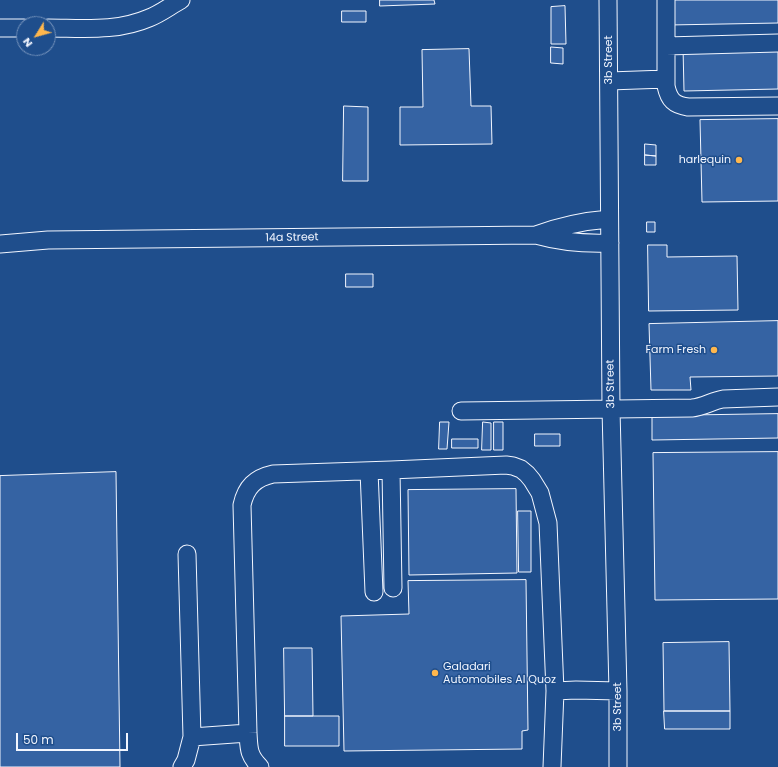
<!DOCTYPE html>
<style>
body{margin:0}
#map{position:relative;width:778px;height:767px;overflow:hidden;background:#1f4e8c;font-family:Poppins,sans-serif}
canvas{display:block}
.north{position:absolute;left:16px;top:16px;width:40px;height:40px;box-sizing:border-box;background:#1f4e8c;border:1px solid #7391ba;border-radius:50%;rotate:233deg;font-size:11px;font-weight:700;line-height:16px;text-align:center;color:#f2f6ff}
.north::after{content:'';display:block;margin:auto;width:14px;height:18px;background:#ffb74d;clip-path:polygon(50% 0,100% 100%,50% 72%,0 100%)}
.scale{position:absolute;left:16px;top:733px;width:112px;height:18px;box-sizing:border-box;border:2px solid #f2f6ff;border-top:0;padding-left:5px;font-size:12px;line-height:14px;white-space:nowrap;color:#f2f6ff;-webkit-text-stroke:3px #1f4e8c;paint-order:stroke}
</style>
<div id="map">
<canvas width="778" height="767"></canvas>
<div class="north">N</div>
<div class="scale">50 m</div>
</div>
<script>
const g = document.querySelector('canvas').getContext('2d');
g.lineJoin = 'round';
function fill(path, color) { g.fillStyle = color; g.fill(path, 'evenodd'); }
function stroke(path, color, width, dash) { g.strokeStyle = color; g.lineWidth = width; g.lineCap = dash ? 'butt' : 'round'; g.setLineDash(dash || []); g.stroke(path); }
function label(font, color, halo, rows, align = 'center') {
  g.font = font + ' Poppins,sans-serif'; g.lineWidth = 3; g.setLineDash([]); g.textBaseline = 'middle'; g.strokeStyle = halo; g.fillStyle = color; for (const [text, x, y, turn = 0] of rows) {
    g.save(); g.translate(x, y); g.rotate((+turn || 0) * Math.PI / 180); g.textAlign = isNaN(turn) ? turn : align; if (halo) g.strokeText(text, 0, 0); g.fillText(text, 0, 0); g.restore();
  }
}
const building = new Path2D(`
 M 380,0 L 434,0 L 435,4 L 380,6 Z
 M 669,0 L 778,0 L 778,23 L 669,25 Z
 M 565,6 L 566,44 L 551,44 L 551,7 Z
 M 342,11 L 366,11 L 366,22 L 342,22 Z
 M 778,45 L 778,89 L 684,91 L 683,47 Z
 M 551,47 L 563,48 L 563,64 L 551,63 Z
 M 469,49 L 471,106 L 491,106 L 492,144 L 400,145 L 400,107 L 423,107 L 422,50 Z
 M 344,106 L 368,107 L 368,181 L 343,181 Z
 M 778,119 L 778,201 L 702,202 L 700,120 Z
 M 645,144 L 656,145 L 656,156 L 645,155 Z
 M 645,155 L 656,156 L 656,165 L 645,165 Z
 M 647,222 L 655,222 L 655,232 L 647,232 Z
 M 648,245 L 667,245 L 667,257 L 737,256 L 738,310 L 649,311 Z
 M 346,274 L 373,274 L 373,287 L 346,287 Z
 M 778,321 L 778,376 L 690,377 L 691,390 L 651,390 L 649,324 Z
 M 778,414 L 778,438 L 652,440 L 652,416 Z
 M 440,422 L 449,422 L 447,449 L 439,449 Z
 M 483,422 L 491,423 L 491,450 L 482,450 Z
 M 494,422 L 503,422 L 503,450 L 494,450 Z
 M 535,434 L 560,434 L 560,446 L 535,446 Z
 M 452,439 L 478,439 L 478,448 L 452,448 Z
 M 778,452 L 778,599 L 655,600 L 653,453 Z
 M 116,472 L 120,767 L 0,767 L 0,476 Z
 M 516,489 L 517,573 L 409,575 L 408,490 Z
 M 518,511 L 531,511 L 531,572 L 519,572 Z
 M 526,580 L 528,730 L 522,731 L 522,749 L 344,751 L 341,616 L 409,614 L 408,581 Z
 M 729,642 L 730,711 L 664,711 L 663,643 Z
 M 284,648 L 312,648 L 313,716 L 285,716 Z
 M 664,711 L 730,711 L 730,729 L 665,729 Z
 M 285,716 L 339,716 L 339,746 L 285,746 Z`);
fill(building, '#3563a3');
stroke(building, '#f2f6ff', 1);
const minor = new Path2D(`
 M 608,0 L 611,409 L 618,691 L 618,767
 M 666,0 L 666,86 C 669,100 674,105 688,107 L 778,106
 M 0,28 L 24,28
 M 48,28 C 82,28 117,32 149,18 C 160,14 170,6 181,0
 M 666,46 L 778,43
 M 609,81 L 666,79
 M 536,235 C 560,226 584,221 609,219
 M 0,244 L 48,240 L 536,235 C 561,242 584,244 610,243
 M 461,411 L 692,408 C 703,407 712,401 723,399 L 778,397
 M 391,470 L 393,588
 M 369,471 L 374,592
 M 555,691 L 576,690 L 618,691
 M 192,737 L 248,733
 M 182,767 L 186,760 L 192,737 L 187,554
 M 260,767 C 248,755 249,748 248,733 L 242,505 C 246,487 255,478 273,474 L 391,470 L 506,465 L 513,466 L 521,469 L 527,474 L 532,480 L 540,493 L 548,523 L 555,691 L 552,767`);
stroke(minor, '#f2f6ff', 19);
stroke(minor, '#1f4e8c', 17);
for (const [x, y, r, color] of [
 [739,160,4,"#ffb74d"],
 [714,350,4,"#ffb74d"],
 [435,673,4,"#ffb74d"]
]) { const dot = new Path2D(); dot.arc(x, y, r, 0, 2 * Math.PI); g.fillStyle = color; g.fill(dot); stroke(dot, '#1f4e8c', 1.5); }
label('11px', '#f2f6ff', '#1f4e8c', [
 ["3b Street",609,60,-90],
 ["14a Street",292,238,-1],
 ["3b Street",611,384,-91],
 ["3b Street",618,707,-90]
]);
label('11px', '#f2f6ff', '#1f4e8c', [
 ["harlequin",731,160],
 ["Farm Fresh",706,350],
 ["Galadari",443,667,"left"],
 ["Automobiles Al Quoz",443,680,"left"]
], 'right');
</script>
